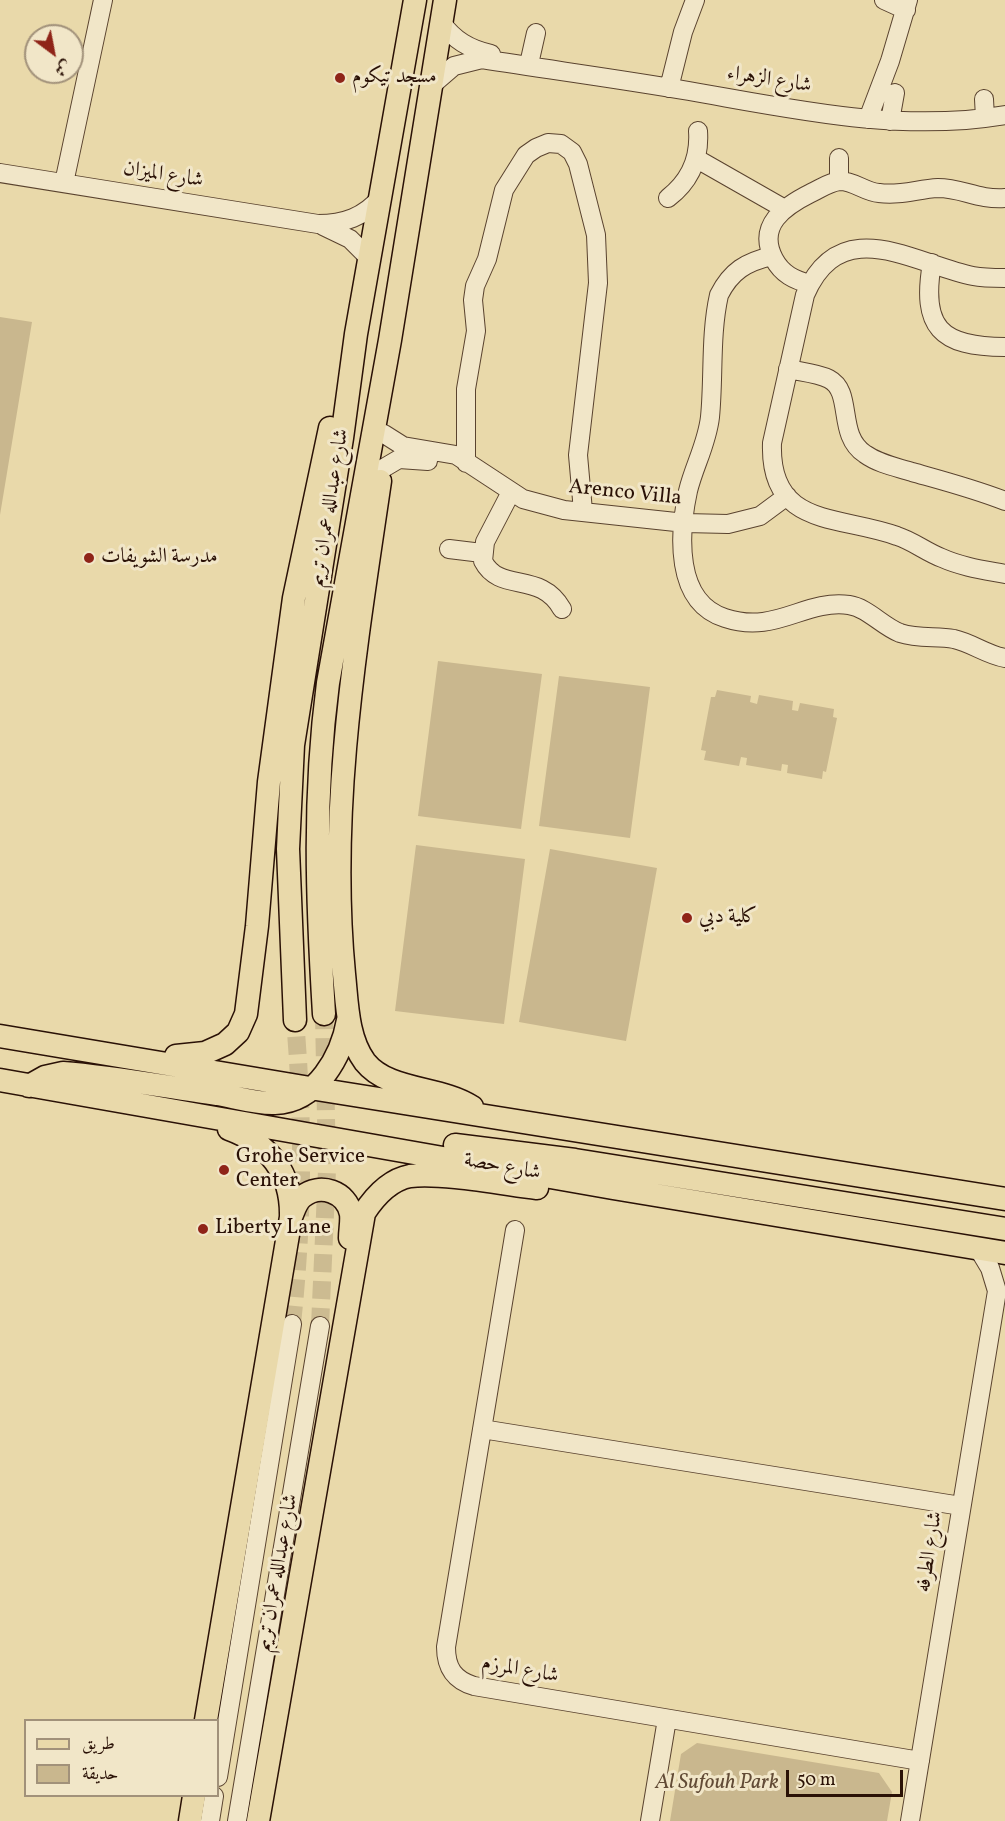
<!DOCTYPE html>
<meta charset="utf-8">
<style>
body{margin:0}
#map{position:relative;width:1005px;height:1821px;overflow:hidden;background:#e9d9aa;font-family:Vollkorn,Amiri,serif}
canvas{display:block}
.legend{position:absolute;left:24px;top:1719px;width:195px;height:78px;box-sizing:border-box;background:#f1e6c8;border:2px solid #a1917a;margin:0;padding:8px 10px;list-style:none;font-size:18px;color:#2a1106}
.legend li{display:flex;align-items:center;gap:12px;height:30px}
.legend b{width:30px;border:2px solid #a1917a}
.north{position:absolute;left:24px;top:24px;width:60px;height:60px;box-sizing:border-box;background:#f1e6c8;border:2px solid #a1917a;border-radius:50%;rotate:148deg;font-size:16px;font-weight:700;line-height:24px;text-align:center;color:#2a1106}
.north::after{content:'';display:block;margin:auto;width:21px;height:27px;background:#8f2418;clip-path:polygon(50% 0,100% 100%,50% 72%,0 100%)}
.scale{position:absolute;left:786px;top:1770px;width:117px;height:27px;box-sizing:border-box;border:3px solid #2a1106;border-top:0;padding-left:8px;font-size:18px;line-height:21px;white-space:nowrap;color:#2a1106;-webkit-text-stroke:4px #f1e6c8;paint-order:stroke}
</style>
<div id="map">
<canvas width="1005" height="1821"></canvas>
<ul class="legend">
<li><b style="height:8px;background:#e9d9aa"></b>طريق</li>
<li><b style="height:16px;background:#c9b78e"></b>حديقة</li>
</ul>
<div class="north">ش</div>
<div class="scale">50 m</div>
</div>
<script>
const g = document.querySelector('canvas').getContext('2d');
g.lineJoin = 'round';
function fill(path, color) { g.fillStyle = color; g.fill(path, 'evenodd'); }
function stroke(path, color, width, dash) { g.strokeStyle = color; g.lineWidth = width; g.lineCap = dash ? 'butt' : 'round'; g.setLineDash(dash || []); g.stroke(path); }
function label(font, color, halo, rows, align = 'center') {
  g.font = font + ' Vollkorn,Amiri,serif'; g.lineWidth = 6; g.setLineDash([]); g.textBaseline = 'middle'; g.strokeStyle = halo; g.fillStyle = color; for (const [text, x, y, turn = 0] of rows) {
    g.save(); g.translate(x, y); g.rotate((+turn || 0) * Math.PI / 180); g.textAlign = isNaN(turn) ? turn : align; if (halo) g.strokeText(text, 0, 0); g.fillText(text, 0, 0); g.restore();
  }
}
fill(new Path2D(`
 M 0,317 L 32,322 L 0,515 Z
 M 438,661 L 542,674 L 521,829 L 418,816 Z
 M 559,676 L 650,687 L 630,838 L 539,826 Z
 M 717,690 L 751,696 L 750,702 L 757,704 L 759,695 L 793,701 L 792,710 L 798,711 L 800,703 L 834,709 L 833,717 L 837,718 L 826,772 L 823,771 L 822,779 L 787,773 L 788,765 L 782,764 L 781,771 L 746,765 L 747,758 L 741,757 L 739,766 L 704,760 L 706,751 L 701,750 L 711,697 L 715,697 Z
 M 416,845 L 525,859 L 504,1024 L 395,1011 Z
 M 550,849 L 657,868 L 626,1041 L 519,1022 Z
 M 697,1743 L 879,1773 L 892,1792 L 887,1821 L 670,1821 L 681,1754 Z`), '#c9b78e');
stroke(new Path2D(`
 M 292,1324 C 303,1219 304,1125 295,1020
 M 320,1326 L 327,1170 L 324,1014`), '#ccbb91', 18, [18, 9]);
const minor = new Path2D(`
 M 884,0 L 906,10
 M 441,22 C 454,40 469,49 491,54
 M 529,64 L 536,33
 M 432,85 L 454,66 L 482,59 C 551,70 620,79 689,91 C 793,109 899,133 1005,115
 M 669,88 L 683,32 L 695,0
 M 984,99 L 985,118
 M 868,119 L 890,61 L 908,0
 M 890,121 L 895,93
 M 697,159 L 783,208
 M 0,173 L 318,224 C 344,224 364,217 381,197
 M 839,181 L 839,158
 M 64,183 L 103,0
 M 668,198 C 690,181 700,159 698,131
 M 323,226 L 350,239 L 369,258
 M 772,256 C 746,262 731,271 719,295 C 710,335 714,377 710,417 C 707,444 694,466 688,491 C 679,533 674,602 725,618 C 776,635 804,599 849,605 C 868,608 882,626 900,633 C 918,639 936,636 954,639 C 972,643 987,655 1005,658
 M 932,263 C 921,327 940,347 1005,347
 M 1005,278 C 994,278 983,278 973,276 C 912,263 841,212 805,295 L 772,443 C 769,528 839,515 897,536 C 913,541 926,552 942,558 C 962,567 984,570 1005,574
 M 810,284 C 794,280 782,274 774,259 C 756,225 785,206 811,193 C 820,189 829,182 840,181 C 854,181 865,192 879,193 C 900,196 918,189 938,188 C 962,188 978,200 1005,198
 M 788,369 C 801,372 817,373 829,379 C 854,392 836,435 865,454 C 879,464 896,467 912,472 C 944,481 975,489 1005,501
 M 384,434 L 403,446 L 456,455 L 523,499 L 564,510 L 685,523 L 728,524 L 760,516 L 787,496
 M 466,463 L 466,389 L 476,331 L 473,300 L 475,286 L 487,259 L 504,190 L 526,155 L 536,148 L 548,143 L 561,144 L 572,152 L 578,164 L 596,235 L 598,283 L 578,455 L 583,511
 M 382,469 L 399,459 L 428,461
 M 511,492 L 485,542 L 483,561 C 500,594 540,570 562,609
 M 449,549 L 482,553
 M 515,1230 L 446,1647 C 446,1668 454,1680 474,1686 L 920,1761
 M 482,1429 L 961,1506
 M 218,1777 L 292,1324
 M 210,1821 L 214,1796
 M 237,1821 L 320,1326
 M 650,1821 L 667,1719
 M 910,1821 L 997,1291 L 990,1268 L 978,1248`);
const major = new Path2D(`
 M 380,481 C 356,645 328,808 344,974 C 347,1002 347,1038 365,1062 C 389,1092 440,1086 472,1107
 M 324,1014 C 317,899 313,798 328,683 L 390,340 L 445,0
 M 295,1020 L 288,849 L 293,745 L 342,438 L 356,334 L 415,0
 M 0,1036 L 310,1088 L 1005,1199
 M 176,1056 L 205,1053 L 225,1044 L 238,1032 L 246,1014 L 257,926 L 269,782 L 294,598 L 330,428
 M 0,1080 L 613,1188 L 1005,1253
 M 29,1086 L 45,1077 L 63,1073 C 114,1077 166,1087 217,1094 C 235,1097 257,1104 275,1103 C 317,1102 342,1055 348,1020
 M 455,1145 L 575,1160 L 1005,1229
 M 291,1217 C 294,1210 296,1202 302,1197 C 320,1182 347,1192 351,1214 C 352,1222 350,1230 350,1238
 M 206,1720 L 291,1217 C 292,1174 270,1144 229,1129
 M 190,1821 L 194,1796
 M 258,1821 L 364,1213 C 375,1196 389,1180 410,1176 C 441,1172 504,1184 537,1188`);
stroke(minor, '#5a432f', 20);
stroke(major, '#2a1106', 25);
stroke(minor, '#f1e6c8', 18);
stroke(major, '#e9d9aa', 22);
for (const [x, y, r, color] of [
 [340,78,6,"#8f2418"],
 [89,558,6,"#8f2418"],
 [687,918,6,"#8f2418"],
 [224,1170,6,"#8f2418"],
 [203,1229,6,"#8f2418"]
]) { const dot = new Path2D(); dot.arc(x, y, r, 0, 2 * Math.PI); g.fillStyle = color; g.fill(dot); stroke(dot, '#f1e6c8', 2); }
label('21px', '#2a1106', '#f1e6c8', [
 ["مسجد تيكوم",352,78],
 ["مدرسة الشويفات",101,558],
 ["كلية دبي",699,918],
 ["Grohe Service",236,1158],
 ["Center",236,1182],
 ["Liberty Lane",215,1229]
], 'left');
label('21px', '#2a1106', '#f1e6c8', [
 ["شارع الزهراء",769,81,9],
 ["شارع الميزان",163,176,9],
 ["Arenco Villa",625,494,6],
 ["شارع عبدالله عمران تريم",331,508,-81],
 ["شارع حصة",502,1168,10],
 ["شارع الطرفه",931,1552,-81],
 ["شارع عبدالله عمران تريم",279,1573,-80],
 ["شارع المرزم",520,1671,10]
]);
label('italic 21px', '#624b36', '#f1e6c8', [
 ["Al Sufouh Park",717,1784]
]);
</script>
